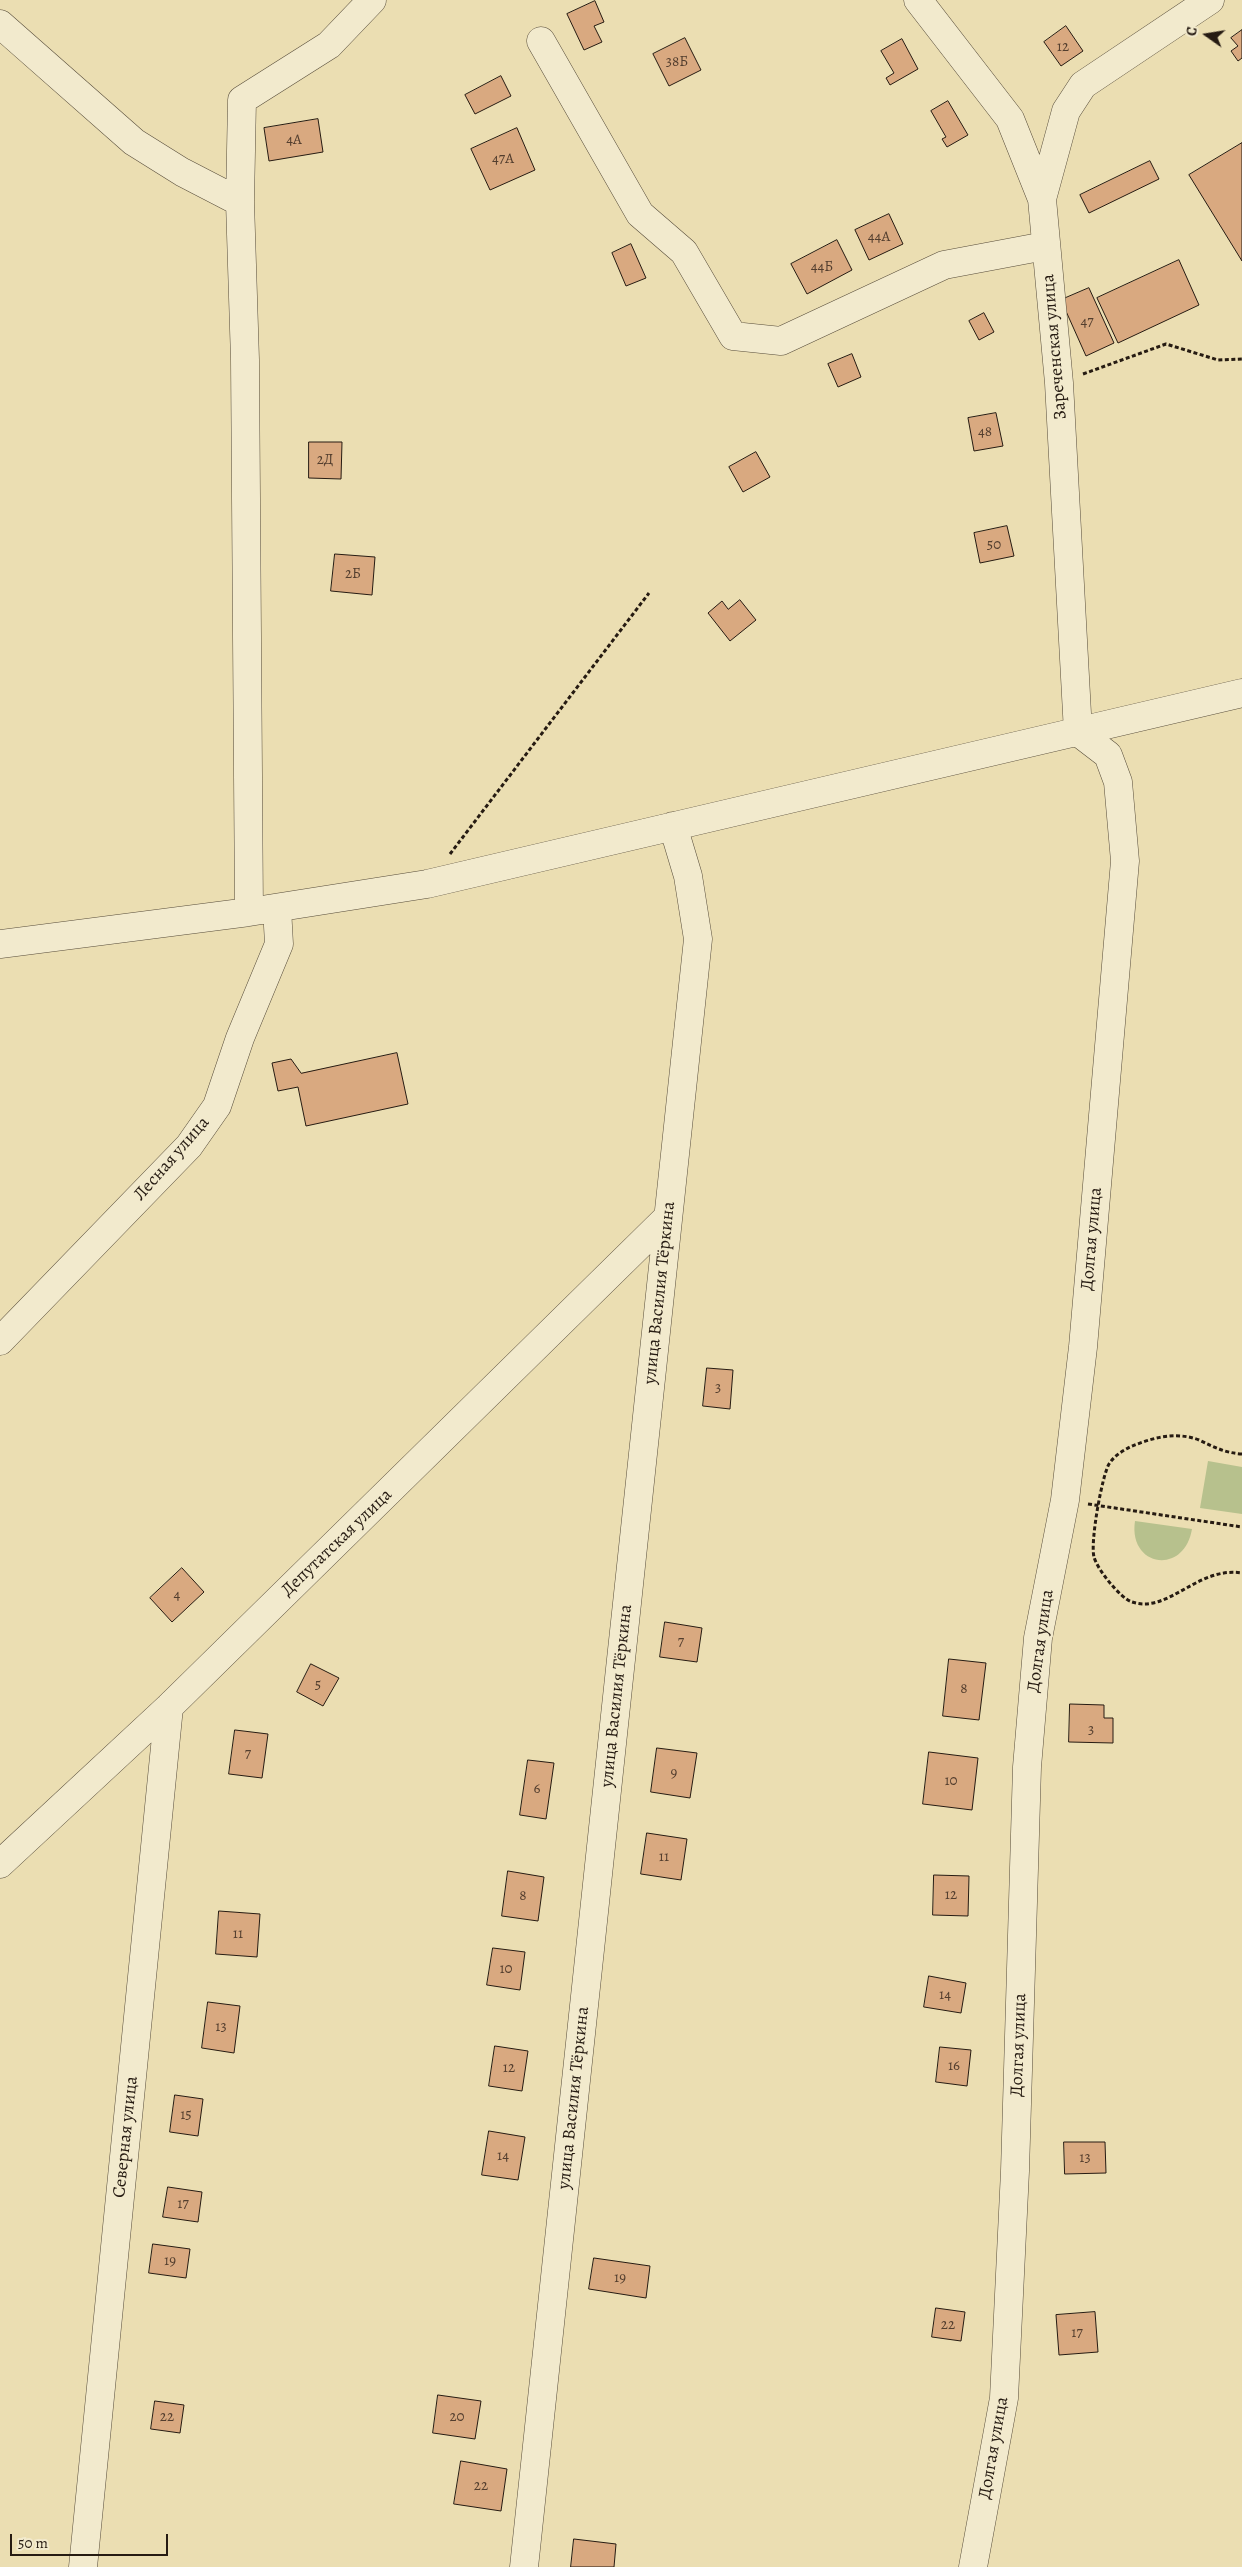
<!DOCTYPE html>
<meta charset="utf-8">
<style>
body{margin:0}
#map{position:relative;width:1242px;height:2567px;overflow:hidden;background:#ebdeb2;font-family:Alegreya,serif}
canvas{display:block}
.north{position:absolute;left:1182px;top:10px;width:50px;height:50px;-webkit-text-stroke:4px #f2eacd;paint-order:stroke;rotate:283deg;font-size:14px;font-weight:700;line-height:20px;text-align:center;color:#261b12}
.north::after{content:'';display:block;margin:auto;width:18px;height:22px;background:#261b12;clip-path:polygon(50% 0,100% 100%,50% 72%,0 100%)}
.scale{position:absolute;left:10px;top:2534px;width:158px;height:22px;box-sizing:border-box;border:2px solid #261b12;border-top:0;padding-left:6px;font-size:15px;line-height:18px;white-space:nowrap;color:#261b12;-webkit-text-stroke:4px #f2eacd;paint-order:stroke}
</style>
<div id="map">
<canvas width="1242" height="2567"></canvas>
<div class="north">С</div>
<div class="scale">50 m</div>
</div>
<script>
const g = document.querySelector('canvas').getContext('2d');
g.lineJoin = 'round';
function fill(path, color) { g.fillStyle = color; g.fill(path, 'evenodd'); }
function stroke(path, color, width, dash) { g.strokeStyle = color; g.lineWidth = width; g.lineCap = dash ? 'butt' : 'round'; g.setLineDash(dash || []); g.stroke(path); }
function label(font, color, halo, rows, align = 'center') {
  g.font = font + ' Alegreya,serif'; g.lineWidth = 4.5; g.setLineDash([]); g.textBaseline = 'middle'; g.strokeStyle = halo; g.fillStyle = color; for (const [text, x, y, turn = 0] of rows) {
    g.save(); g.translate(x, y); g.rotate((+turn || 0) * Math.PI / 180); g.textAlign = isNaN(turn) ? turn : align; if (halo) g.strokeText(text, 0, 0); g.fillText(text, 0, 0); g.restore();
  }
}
fill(new Path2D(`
 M 1208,1461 L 1242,1467 L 1242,1514 L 1200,1508 Z
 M 1135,1521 L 1192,1529 C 1184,1576 1128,1567 1135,1521 Z`), '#b7c18d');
const building = new Path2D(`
 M 595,1 L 604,22 L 594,26 L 602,42 L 584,50 L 567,14 Z
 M 1066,26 L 1083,51 L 1061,66 L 1044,42 Z
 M 1242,30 L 1242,58 L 1238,61 L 1231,51 L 1238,46 L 1231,38 Z
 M 685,38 L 701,70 L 669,86 L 653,54 Z
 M 902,39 L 918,69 L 890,85 L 886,78 L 894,73 L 881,51 Z
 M 501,76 L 511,96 L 475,114 L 465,95 Z
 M 948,101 L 968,135 L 947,147 L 942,139 L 946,137 L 931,111 Z
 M 318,119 L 323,152 L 269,161 L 264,128 Z
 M 517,128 L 535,170 L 490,190 L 471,149 Z
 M 1242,143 L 1242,261 L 1189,175 Z
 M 1150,161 L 1159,179 L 1089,213 L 1080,195 Z
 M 889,214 L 903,244 L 869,260 L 855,230 Z
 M 837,240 L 852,270 L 807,294 L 791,264 Z
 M 631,244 L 646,278 L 626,286 L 612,253 Z
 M 1179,260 L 1199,305 L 1118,343 L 1097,298 Z
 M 1089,288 L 1114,343 L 1086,356 L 1061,300 Z
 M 984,313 L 994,332 L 979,340 L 969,321 Z
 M 852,354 L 861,377 L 838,387 L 828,364 Z
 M 996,413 L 1003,446 L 974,451 L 968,418 Z
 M 309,442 L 342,442 L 341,479 L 309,478 Z
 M 756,452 L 770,477 L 743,492 L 729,467 Z
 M 1007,526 L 1014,556 L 980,563 L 974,533 Z
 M 335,554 L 375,557 L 372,595 L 331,591 Z
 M 740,600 L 756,620 L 730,641 L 708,613 L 722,601 L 728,609 Z
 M 397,1053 L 408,1104 L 306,1126 L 298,1087 L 278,1091 L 272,1063 L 291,1059 L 301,1073 Z
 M 707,1368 L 733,1370 L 730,1409 L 703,1406 Z
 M 182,1568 L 204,1592 L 172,1622 L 150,1598 Z
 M 665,1622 L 702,1628 L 697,1662 L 660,1657 Z
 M 949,1659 L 986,1663 L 979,1720 L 943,1716 Z
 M 311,1664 L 339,1678 L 323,1706 L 297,1692 Z
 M 1070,1704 L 1104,1705 L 1104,1718 L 1113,1718 L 1113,1743 L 1069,1742 Z
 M 235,1730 L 268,1734 L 262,1778 L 229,1774 Z
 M 657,1748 L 697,1753 L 690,1798 L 651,1792 Z
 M 929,1752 L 978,1758 L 972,1810 L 923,1804 Z
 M 528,1760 L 554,1763 L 546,1819 L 520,1815 Z
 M 647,1833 L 687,1839 L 681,1880 L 641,1874 Z
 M 508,1871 L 544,1877 L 538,1921 L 502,1916 Z
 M 934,1875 L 969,1876 L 968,1916 L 933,1915 Z
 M 219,1911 L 260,1914 L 257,1957 L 216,1954 Z
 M 493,1948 L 525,1952 L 520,1990 L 487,1985 Z
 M 929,1976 L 966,1983 L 961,2013 L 924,2007 Z
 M 208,2002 L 240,2006 L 234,2053 L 202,2048 Z
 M 495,2046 L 528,2051 L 522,2091 L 489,2086 Z
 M 940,2047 L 971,2050 L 967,2086 L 936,2082 Z
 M 175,2095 L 203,2099 L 198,2136 L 170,2132 Z
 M 489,2131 L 525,2137 L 518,2180 L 482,2175 Z
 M 1064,2142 L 1105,2142 L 1106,2173 L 1065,2174 Z
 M 168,2187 L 202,2192 L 198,2222 L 163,2217 Z
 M 153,2244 L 190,2249 L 186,2278 L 149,2273 Z
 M 594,2258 L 650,2266 L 646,2298 L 589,2289 Z
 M 936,2308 L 965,2312 L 961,2341 L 932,2337 Z
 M 1095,2312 L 1098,2352 L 1059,2355 L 1056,2315 Z
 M 438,2395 L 481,2401 L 475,2439 L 433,2433 Z
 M 155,2401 L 184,2405 L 180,2433 L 151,2429 Z
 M 461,2461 L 507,2469 L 501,2511 L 454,2504 Z
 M 574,2539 L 616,2544 L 614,2567 L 571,2567 Z`);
fill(building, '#d9a980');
stroke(building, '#261b12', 1);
const minor = new Path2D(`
 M 918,0 L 1010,119 L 1042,199 L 1059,383 L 1078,732 L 1108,755 L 1118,782 L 1125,861 L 1083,1347 L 1065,1500 L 1038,1638 L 1027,1767 L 1015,2171 L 1004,2398 L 973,2567
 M 0,24 L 134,142 L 182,172 L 240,202 L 245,360 L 249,912
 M 541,41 L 640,214 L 684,252 L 733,336 L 781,341 L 944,265 L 1045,246
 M 1042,199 L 1066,111 L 1083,85 L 1210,0
 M 240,202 L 242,100 L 329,45 L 372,0
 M 0,944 L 249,912 L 427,884 L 1242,693
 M 0,1341 L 189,1146 L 217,1106 L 240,1038 L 279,944 L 277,908
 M 0,1864 L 169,1707 L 668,1217
 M 83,2567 L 169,1707
 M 524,2567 L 698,939 L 688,876 L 673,826`);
stroke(minor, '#574c3a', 29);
stroke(new Path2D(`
 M 1083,374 L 1166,344 L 1218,360 L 1242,359
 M 450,854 L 649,593
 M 1242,1454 C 1225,1453 1214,1447 1199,1440 C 1176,1431 1151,1438 1130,1447 C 1122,1451 1114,1456 1109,1464 C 1102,1476 1090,1542 1094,1557 C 1097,1569 1120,1598 1132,1602 C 1169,1614 1197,1566 1242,1573
 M 1088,1504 L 1242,1527`), '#261b12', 3, [4, 2.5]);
stroke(minor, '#f2eacd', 28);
label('15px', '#533e2e', null, [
 ["12",1063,47],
 ["38Б",677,62],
 ["4А",294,140],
 ["47А",503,159],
 ["44А",879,237],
 ["44Б",822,267],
 ["47",1087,322],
 ["48",985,432],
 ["2Д",325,460],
 ["50",994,545],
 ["2Б",353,574],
 ["3",718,1388],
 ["4",177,1595],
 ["7",681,1642],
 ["5",318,1685],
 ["8",964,1689],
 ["3",1091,1730],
 ["7",248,1754],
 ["9",674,1773],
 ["10",951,1781],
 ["6",537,1789],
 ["11",664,1857],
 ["12",951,1895],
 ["8",523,1896],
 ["11",238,1934],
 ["10",506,1969],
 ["14",945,1995],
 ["13",221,2027],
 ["16",954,2066],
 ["12",509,2068],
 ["15",186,2115],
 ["14",503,2156],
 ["13",1085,2158],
 ["17",183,2204],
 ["19",170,2261],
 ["19",620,2278],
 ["22",948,2325],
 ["17",1077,2333],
 ["22",167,2417],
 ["20",457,2417],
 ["22",481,2486]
]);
label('18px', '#261b12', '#f2eacd', [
 ["Зареченская улица",1055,347,-95],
 ["Лесная улица",172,1159,-49],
 ["Долгая улица",1092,1239,-85],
 ["улица Василия Тёркина",660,1293,-84],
 ["Депутатская улица",337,1543,-44],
 ["Долгая улица",1041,1641,-82],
 ["улица Василия Тёркина",617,1696,-84],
 ["Долгая улица",1019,2045,-88],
 ["улица Василия Тёркина",574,2098,-84],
 ["Северная улица",126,2137,-84],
 ["Долгая улица",994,2448,-80]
]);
</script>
